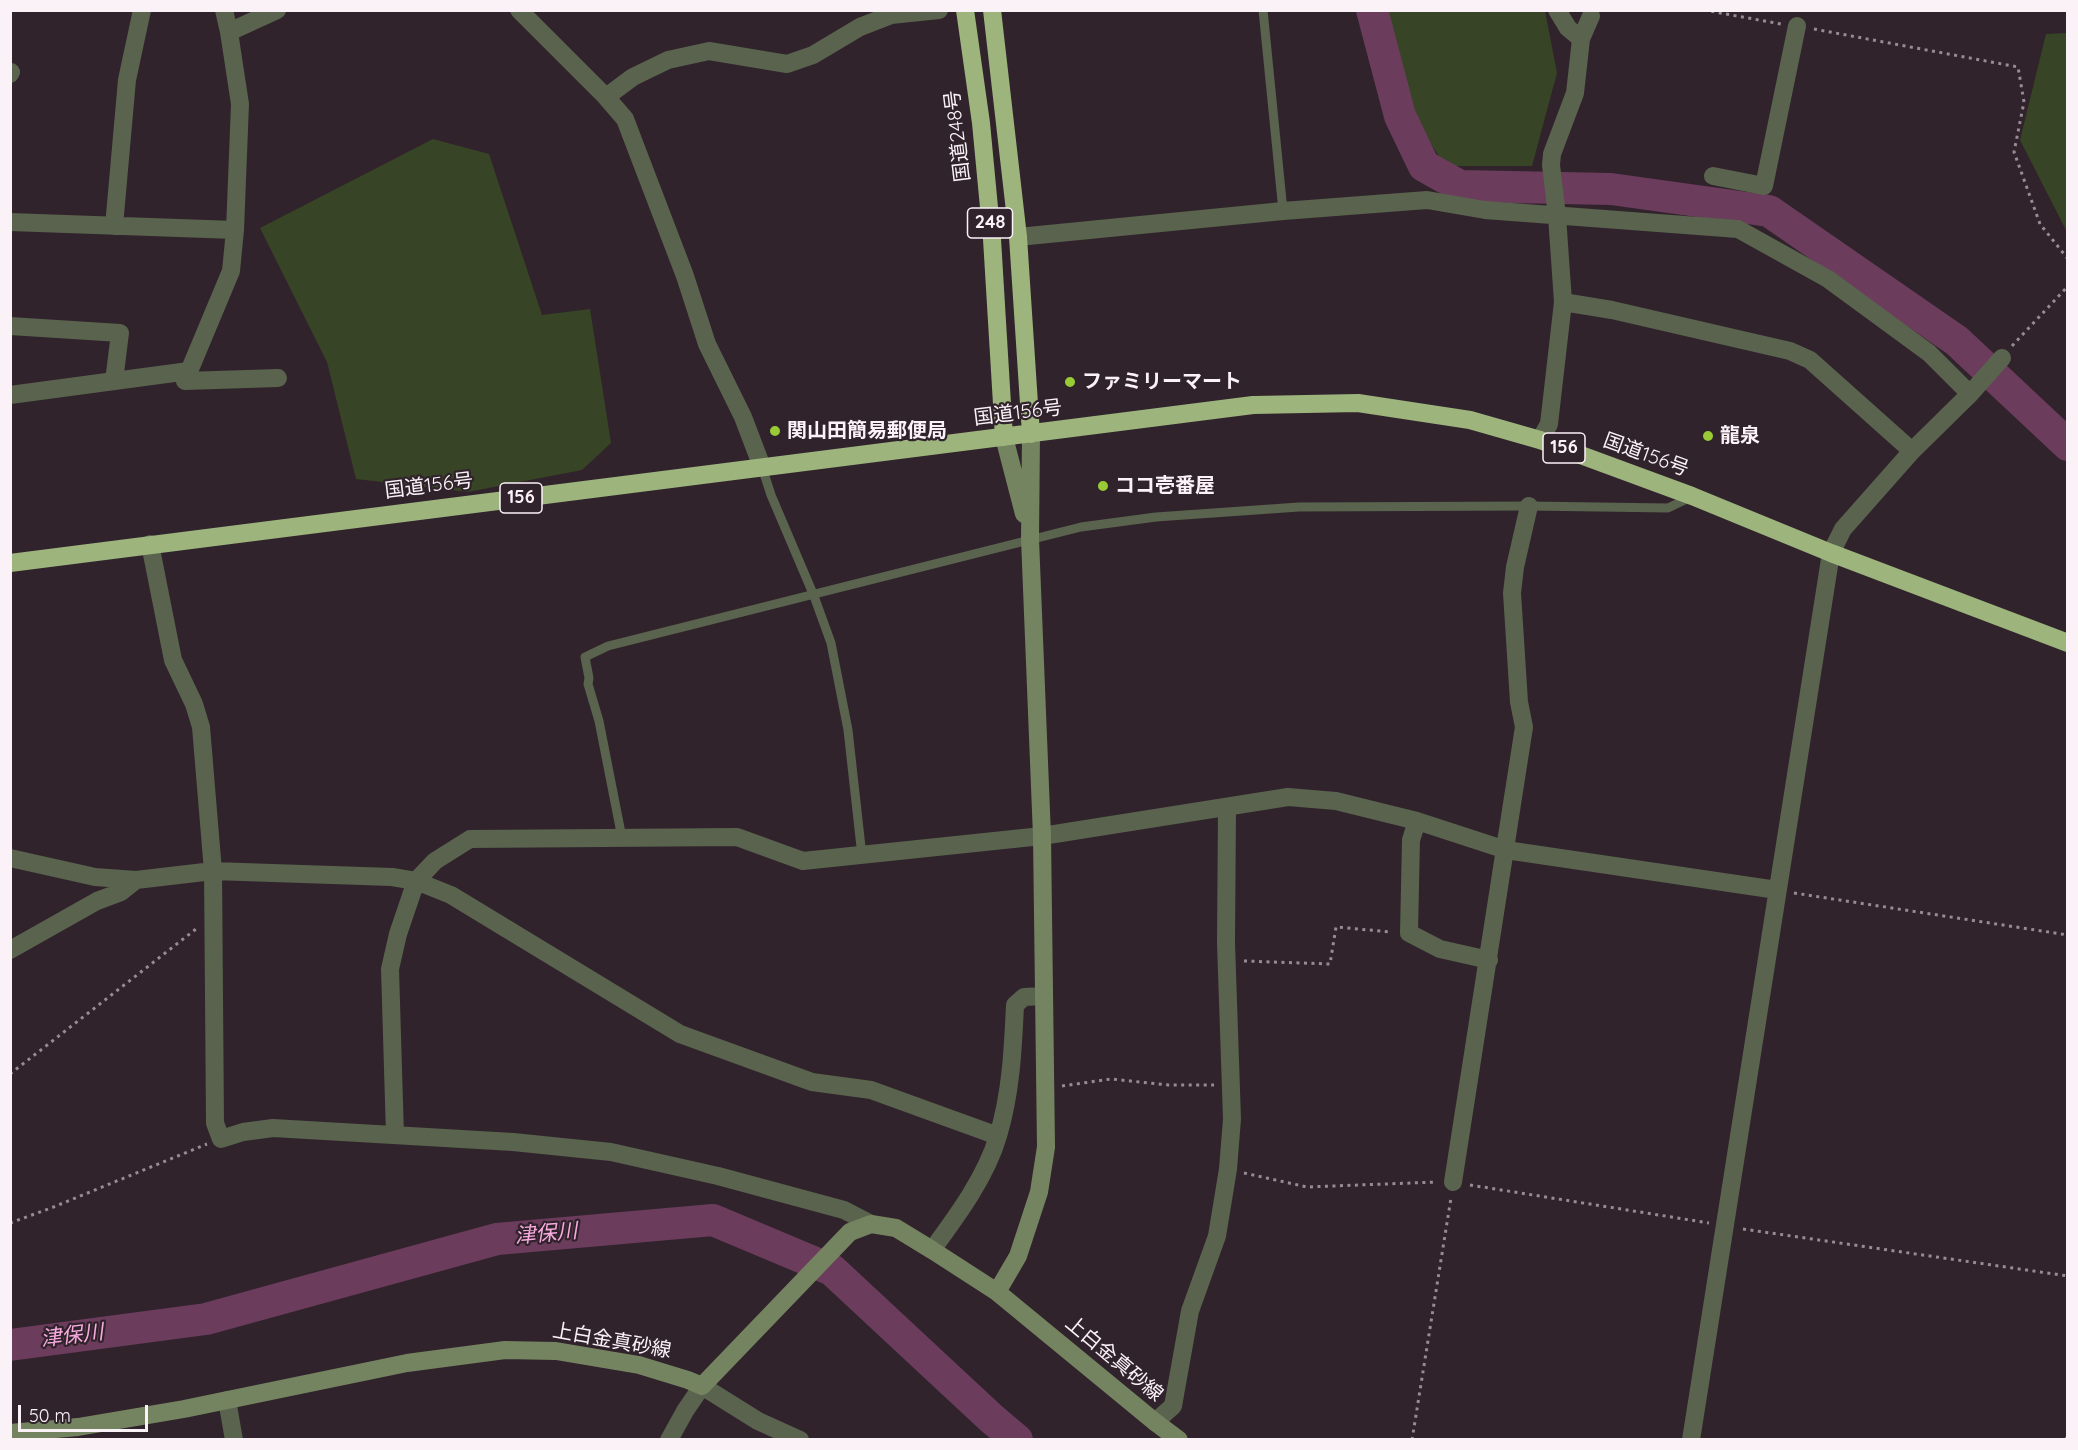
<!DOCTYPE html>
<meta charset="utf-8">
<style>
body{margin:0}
#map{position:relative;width:2078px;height:1450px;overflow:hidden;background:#30232c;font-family:Quicksand,sans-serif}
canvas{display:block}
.frame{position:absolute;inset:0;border:12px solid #fbf2f8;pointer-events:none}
.scale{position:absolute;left:18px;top:1405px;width:130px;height:27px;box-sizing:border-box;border:3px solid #fbf2f8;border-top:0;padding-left:8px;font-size:18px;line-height:21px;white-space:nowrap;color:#fbf2f8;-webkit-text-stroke:4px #30232c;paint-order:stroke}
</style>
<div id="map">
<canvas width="2078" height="1450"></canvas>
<div class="frame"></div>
<div class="scale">50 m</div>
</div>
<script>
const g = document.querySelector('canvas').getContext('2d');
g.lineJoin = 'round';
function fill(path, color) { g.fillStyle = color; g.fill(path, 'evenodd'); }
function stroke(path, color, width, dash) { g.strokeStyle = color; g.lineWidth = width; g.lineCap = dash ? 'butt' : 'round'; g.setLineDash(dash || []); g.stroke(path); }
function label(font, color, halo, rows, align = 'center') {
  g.font = font + ' Quicksand,"Noto Sans JP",sans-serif'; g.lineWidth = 4.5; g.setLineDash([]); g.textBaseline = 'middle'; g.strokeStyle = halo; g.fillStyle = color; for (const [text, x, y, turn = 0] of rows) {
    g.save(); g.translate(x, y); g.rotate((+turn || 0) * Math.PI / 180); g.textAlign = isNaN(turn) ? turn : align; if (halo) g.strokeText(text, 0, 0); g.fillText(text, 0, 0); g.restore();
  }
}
fill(new Path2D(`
 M 1377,11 L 1545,11 L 1557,73 L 1532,166 L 1445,166 L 1404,101 Z
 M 2067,33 L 2068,33 L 2067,232 L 2020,140 L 2046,34 Z
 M 433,139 L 489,154 L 542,315 L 590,309 L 611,443 L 582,470 L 468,492 L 356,479 L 327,362 L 260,228 Z`), '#384426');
stroke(new Path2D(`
 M 1372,10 L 1400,116 L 1424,166 L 1460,186 L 1611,189 L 1769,211 L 1957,341 L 2068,445
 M 10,1345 L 206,1319 L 497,1239 L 713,1220 L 832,1270 L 991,1418 L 1017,1440`), '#6c3c5d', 32);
stroke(new Path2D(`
 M 1704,10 L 1781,24
 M 1814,29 L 2018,67 L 2024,102 L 2014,152 L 2040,224 L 2068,259
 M 2012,346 L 2068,286
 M 1794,893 L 2068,935
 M 1244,961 L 1330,964 L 1336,927 L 1391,932
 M 10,1074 L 196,929
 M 1062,1086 L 1111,1079 L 1169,1085 L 1214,1085
 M 1244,1173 L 1307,1187 L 1437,1182
 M 1470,1185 L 1709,1223
 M 10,1223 L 51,1208 L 207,1144
 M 1743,1229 L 2068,1276
 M 1412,1440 L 1451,1198
 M 2066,1440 L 2068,1432`), '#978c94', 3, [3, 4.5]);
stroke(new Path2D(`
 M 1263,10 L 1283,211
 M 762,467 L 771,495 L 814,596 L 831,643 L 848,730 L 862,856
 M 622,838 L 599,721 L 588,684 L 589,678 L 585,657 L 608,646 L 1081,527 L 1156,517 L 1299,507 L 1529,506 L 1668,508 L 1691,497`), '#59634d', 9);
stroke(new Path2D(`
 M 224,10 L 229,32 L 240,104 L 235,230 L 231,271 L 185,381 L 278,378
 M 519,10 L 606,97 L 625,119 L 685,276 L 707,344 L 743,417 L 762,467
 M 1557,10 L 1568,28 L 1581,39
 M 229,32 L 277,10
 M 10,74 L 11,72
 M 606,97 L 633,77 L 668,60 L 709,51 L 787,64 L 813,55 L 860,27 L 891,15 L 939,10
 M 1713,176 L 1764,186 L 1797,26
 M 10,222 L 235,230
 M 114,226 L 127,80 L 142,10
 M 1018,237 L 1283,211 L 1427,200 L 1485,210 L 1738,229 L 1828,279 L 1929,353 L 1970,394
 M 1563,302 L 1612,310 L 1790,351 L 1810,360 L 1912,451
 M 10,326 L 120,333 L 114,381
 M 10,395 L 189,371
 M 1540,440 L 1549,424 L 1563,302 L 1557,216 L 1551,165 L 1552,154 L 1575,93 L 1581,39 L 1591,16
 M 150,544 L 173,660 L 194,704 L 201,727 L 213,871 L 215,1123 L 221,1139 L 243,1132 L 273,1128 L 513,1142 L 611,1152 L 718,1176 L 844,1210 L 871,1224
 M 1417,821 L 1411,840 L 1409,933 L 1440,949 L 1489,960
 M 10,858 L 95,877 L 136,880 L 213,871 L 392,877 L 416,881 L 451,895 L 680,1034 L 812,1082 L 871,1090 L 998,1136
 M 10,950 L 97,901 L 121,892 L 136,880
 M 395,1135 L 390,969 L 398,934 L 416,881 L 435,861 L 470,839 L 737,837 L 803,861 L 1042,836 L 1288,797 L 1336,801 L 1417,821 L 1506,850 L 1777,890
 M 1453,1182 L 1524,727 L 1519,702 L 1512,593 L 1515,567 L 1529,506
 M 932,1250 C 957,1216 986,1177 998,1136 C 1011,1093 1013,1049 1015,1005 L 1024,997 L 1044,996
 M 227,1400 L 234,1440
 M 1155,1422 L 1173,1406 L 1190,1311 L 1217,1236 L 1228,1169 L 1232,1119 L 1226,943 L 1227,808
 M 669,1440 L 685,1411 L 702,1386 L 758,1421 L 800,1440
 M 1691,1440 L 1831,553 L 1843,529 L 1912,451 L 1970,394 L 2002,358`), '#59634d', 18);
stroke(new Path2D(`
 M 1004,437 L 1024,514
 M 997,1292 L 1018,1256 L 1039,1192 L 1046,1147 L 1042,836 L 1030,539 L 1031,434
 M 10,1433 L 78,1427 L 184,1409 L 407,1363 L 505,1350 L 556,1351 L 639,1365 L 688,1380 L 702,1386 L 850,1232 L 871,1224 L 896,1228 L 932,1250 L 997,1292 L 1155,1422 L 1179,1440`), '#758460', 18);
stroke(new Path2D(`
 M 965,10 L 981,123 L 992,239 L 1004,437
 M 992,10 L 1018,237 L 1031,434
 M 10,563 L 1253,405 L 1358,403 L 1470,420 L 1540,440 L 1692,496 L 1831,553 L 2068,643`), '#9db47d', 18);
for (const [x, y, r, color] of [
 [1070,382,6,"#99cb35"],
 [775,431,6,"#99cb35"],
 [1708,436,6,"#99cb35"],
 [1103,486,6,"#99cb35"]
]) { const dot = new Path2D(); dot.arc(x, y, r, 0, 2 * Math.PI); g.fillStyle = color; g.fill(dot); stroke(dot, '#30232c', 2); }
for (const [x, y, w] of [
 [990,223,45],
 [1564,448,42],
 [521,498,42]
]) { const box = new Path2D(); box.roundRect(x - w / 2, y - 15, w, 30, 4.5); g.fillStyle = '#30232c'; g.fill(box); stroke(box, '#fbf2f8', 1.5); }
label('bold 18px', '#fbf2f8', null, [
 ["248",990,223],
 ["156",1564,448],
 ["156",521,498]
]);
label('20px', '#fbf2f8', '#30232c', [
 ["国道248号",958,136,-97],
 ["国道156号",1018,413,-7],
 ["国道156号",1646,455,20],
 ["国道156号",429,486,-7],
 ["上白金真砂線",612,1341,10],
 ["上白金真砂線",1114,1359,40]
]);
label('bold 20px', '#fbf2f8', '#30232c', [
 ["ファミリーマート",1082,382],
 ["関山田簡易郵便局",787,431],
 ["龍泉",1720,436],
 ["ココ壱番屋",1115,486]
], 'left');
label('italic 21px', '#f8abdf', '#30232c', [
 ["津保川",546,1234,-5],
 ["津保川",72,1336,-7]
]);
</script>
